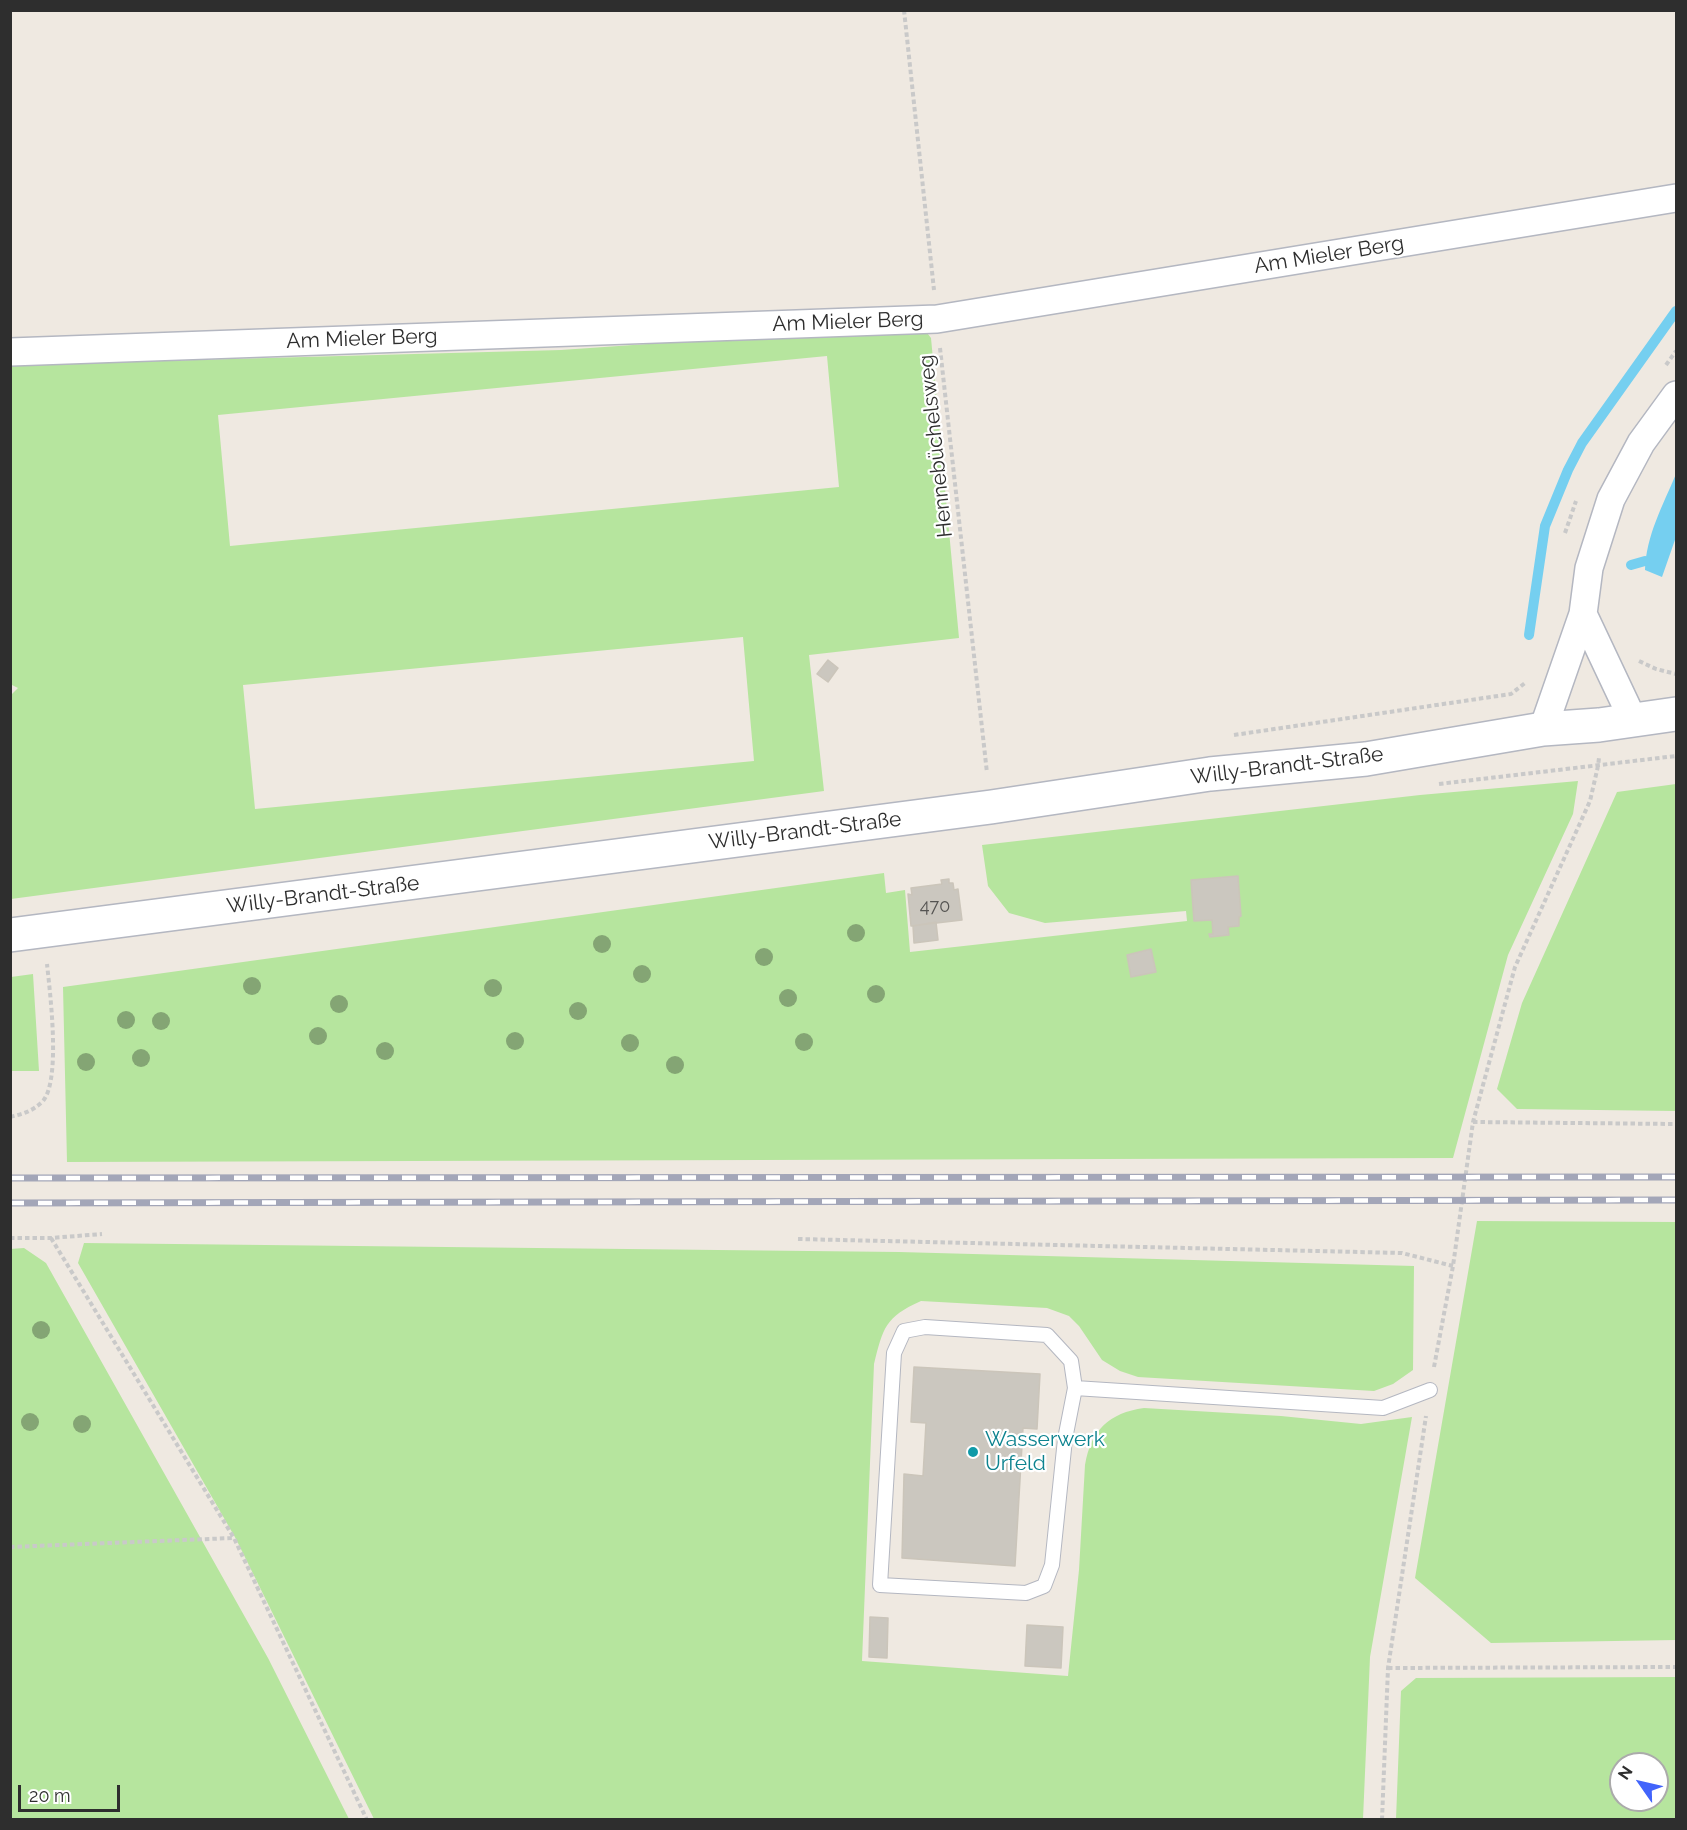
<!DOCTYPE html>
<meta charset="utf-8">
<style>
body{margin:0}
#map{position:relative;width:1687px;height:1830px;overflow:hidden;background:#efe9e1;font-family:Raleway,sans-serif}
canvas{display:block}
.frame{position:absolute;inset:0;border:12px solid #2e2e2e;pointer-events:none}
.north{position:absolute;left:1609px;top:1752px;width:60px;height:60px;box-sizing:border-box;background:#fff;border:2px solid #ababab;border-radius:50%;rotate:304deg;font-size:16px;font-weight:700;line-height:24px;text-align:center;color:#2e2e2e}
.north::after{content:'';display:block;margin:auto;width:21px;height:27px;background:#4264fb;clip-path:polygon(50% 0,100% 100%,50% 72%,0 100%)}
.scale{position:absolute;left:18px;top:1785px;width:102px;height:27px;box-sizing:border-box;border:3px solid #2e2e2e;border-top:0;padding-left:8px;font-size:18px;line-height:21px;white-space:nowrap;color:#2e2e2e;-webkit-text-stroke:4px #fff;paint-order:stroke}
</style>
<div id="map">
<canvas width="1687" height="1830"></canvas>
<div class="frame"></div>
<div class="north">N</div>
<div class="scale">20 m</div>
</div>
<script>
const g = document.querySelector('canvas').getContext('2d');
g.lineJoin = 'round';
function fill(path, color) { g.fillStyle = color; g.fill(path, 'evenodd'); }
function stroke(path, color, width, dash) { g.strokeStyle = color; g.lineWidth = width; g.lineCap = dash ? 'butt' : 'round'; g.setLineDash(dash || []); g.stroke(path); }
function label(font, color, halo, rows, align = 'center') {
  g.font = font + ' Raleway,sans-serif'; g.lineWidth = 4.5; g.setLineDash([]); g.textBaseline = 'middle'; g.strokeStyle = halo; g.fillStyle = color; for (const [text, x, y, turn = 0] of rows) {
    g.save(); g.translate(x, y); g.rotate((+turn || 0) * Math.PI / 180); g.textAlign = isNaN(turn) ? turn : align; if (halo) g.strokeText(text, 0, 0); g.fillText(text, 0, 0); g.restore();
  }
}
fill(new Path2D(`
 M 921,325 L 931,338 L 959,638 L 809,655 L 824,791 L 11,899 L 10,696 L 18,688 L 10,684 L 11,365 L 561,350 ZM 827,356 L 839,487 L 230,546 L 218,415 ZM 743,637 L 754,761 L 255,809 L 243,685 Z
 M 1578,781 L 1573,814 L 1508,955 L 1453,1158 L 67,1162 L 63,987 L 884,873 L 886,893 L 905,890 L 910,952 L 1187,921 L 1186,911 L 1045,923 L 1009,913 L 988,886 L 982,845 L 1420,795 Z
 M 1676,784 L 1676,1111 L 1517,1109 L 1497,1089 L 1522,1003 L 1617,792 Z
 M 33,974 L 39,1071 L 11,1071 L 11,977 Z
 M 1477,1221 L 1676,1222 L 1676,1640 L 1491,1643 L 1415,1578 Z
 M 84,1243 L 899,1252 L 1414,1266 L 1413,1370 L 1393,1384 L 1374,1391 L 1138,1377 L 1120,1371 L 1102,1360 L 1079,1326 L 1069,1316 L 1047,1308 L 921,1301 C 885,1317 883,1328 874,1364 L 862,1661 L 1068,1676 L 1079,1570 L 1085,1465 C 1091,1430 1109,1413 1144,1408 L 1281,1416 L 1361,1424 L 1412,1417 L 1370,1657 L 1363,1819 L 374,1819 L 236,1539 L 78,1263 Z
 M 24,1248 L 46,1263 L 268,1658 L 349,1819 L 11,1819 L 10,1249 Z
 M 1676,1677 L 1676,1819 L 1396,1819 L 1401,1691 L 1416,1678 ZM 1621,1764 L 1657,1764 L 1657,1800 L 1621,1800 Z`), '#b6e59e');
fill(new Path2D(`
 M 1676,474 L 1676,537 L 1662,577 L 1645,570 C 1646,536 1663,505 1676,474 Z`), '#75cff0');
stroke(new Path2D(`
 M 1631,565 L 1645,561
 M 1529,635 L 1545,526 L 1568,470 L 1582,443 L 1676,311`), '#75cff0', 10);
const building = new Path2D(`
 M 828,660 L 838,668 L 828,682 L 817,674 Z
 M 1238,876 L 1241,916 L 1239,917 L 1239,926 L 1228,927 L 1229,935 L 1210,937 L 1209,934 L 1213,934 L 1212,920 L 1194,921 L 1191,880 Z
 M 949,879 L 949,883 L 953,883 L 954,890 L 958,889 L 962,920 L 911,926 L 908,894 L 912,895 L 911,888 L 942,884 L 941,880 Z
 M 936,922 L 938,940 L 914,943 L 913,926 Z
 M 1151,949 L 1156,972 L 1131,977 L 1127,955 Z
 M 914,1367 L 1040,1374 L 1037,1429 L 1023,1428 L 1015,1566 L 902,1558 L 904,1474 L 923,1476 L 926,1423 L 911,1422 Z
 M 870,1617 L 888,1618 L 887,1658 L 869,1657 Z
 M 1027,1625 L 1063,1627 L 1061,1668 L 1025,1666 Z`);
fill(building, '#cbc7bf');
stroke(building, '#cbc5ba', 1.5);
const service = new Path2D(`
 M 1075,1388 L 1071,1361 L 1047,1335 L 925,1327 L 904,1331 L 894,1353 L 880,1585 L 1026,1593 L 1044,1586 L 1052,1565 L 1065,1439 L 1075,1388 L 1383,1408 L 1430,1390`);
const minor = new Path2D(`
 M 10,352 L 937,319 L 1676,198
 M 1583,614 L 1633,720
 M 1543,729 L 1583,614 L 1589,568 L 1611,499 L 1641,443 L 1676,395`);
const secondary = new Path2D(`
 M 10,935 L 991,807 L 1210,774 L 1366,759 L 1543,729 L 1599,725 L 1676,714`);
stroke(service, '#b4b7c1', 16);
stroke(minor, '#b4b7c1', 30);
stroke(secondary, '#b4b7c1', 36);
stroke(new Path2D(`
 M 904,10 L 934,290
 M 940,348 L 987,773
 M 1666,365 L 1676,351
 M 1565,533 L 1576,501
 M 1639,661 L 1656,669 L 1676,674
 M 1234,735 L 1511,694 L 1525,683
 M 1439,784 L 1676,756
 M 10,1117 C 23,1114 33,1111 43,1101 C 61,1079 50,993 47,964
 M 1473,1122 L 1676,1124
 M 10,1238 L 51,1238 L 102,1234
 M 51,1238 L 234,1538 L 367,1820
 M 798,1239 L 1402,1253 L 1453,1266
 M 1434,1367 L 1453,1266 L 1473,1122 L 1515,967 L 1590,801 L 1598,766 L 1599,758
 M 10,1547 L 233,1538
 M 1388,1668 L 1676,1667
 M 1382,1820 L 1388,1668 L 1426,1416`), '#c9c9c9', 4, [4.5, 3]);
stroke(service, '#fff', 14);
stroke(minor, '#fff', 27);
stroke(secondary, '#fff', 33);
const rail = new Path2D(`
 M 10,1178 L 1676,1177
 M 10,1203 L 1676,1200`);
stroke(rail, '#a3a6b8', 7);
stroke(rail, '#fff', 4.5, [14]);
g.fillStyle = '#84a574';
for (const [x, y] of [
 [856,933],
 [602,944],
 [764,957],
 [642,974],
 [252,986],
 [493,988],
 [876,994],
 [788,998],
 [339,1004],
 [578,1011],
 [126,1020],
 [161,1021],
 [318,1036],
 [515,1041],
 [804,1042],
 [630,1043],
 [385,1051],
 [141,1058],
 [86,1062],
 [675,1065],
 [41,1330],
 [30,1422],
 [82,1424]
]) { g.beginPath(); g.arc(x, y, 9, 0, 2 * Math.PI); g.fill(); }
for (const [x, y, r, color] of [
 [973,1452,6,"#0f9aa8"]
]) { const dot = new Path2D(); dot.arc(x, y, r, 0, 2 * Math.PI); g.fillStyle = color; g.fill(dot); stroke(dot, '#fff', 2); }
label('18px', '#555452', null, [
 ["470",935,907]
]);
label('21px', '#2e2e2e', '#fff', [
 ["Am Mieler Berg",1329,255,-9],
 ["Am Mieler Berg",848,322,-2],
 ["Am Mieler Berg",362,339,-2],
 ["Hennebüchelsweg",936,446,-96],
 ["Willy-Brandt-Straße",1287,766,-7],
 ["Willy-Brandt-Straße",805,831,-7],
 ["Willy-Brandt-Straße",323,895,-7]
]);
label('21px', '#0d838f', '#fff', [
 ["Wasserwerk",985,1440],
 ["Urfeld",985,1464]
], 'left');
</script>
